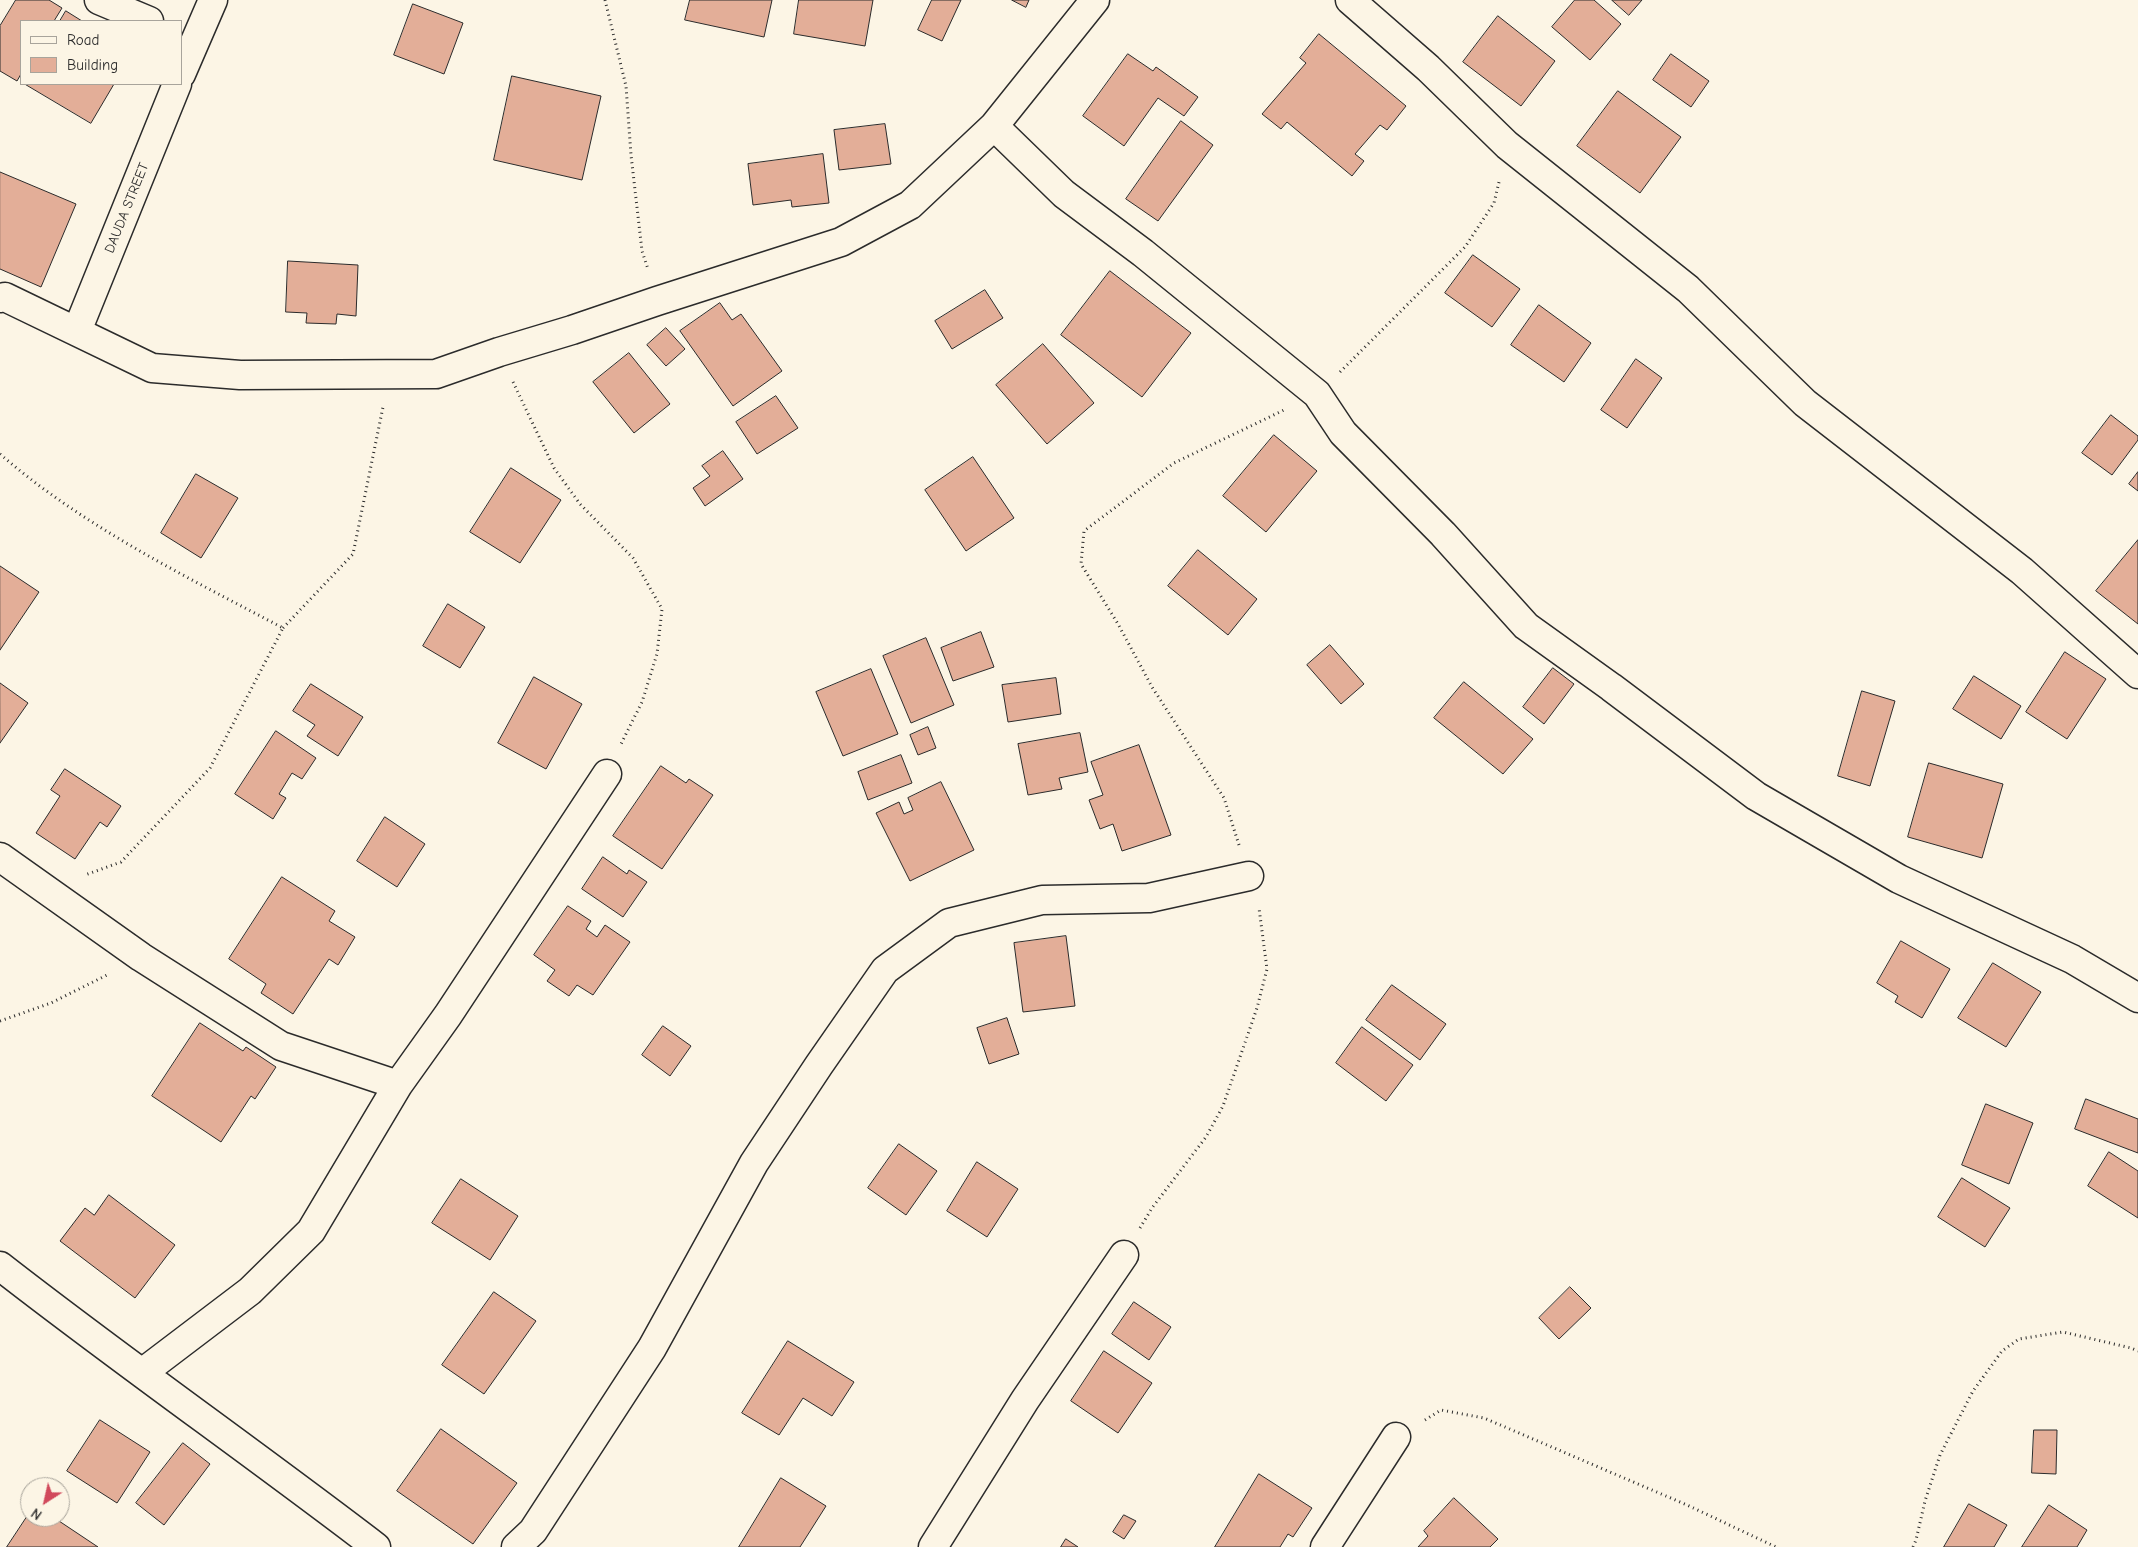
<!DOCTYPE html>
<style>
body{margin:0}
#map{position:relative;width:2138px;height:1547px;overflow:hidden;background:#fcf5e5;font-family:"Comic Neue",sans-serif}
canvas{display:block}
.legend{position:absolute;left:20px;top:20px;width:162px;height:65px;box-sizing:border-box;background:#fcf5e5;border:1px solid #a8a49b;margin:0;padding:6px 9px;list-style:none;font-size:15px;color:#2b2b2b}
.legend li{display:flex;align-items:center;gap:10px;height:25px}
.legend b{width:25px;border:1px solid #a8a49b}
.north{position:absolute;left:20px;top:1477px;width:50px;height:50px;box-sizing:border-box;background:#fcf5e5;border:1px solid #a8a49b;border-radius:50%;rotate:215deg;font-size:14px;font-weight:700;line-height:20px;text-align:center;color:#2b2b2b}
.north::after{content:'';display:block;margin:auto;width:18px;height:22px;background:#d1495b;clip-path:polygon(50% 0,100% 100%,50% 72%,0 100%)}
</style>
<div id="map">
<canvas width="2138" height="1547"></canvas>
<ul class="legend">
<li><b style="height:6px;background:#fcf5e5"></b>Road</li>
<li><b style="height:14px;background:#e3ae98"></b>Building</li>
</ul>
<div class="north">N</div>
</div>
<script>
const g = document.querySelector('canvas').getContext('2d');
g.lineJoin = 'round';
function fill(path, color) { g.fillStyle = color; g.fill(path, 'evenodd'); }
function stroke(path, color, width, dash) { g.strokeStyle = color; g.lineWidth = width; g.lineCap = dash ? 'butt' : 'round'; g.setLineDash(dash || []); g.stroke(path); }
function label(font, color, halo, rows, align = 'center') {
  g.font = font + ' "Comic Neue",sans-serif'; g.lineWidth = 4; g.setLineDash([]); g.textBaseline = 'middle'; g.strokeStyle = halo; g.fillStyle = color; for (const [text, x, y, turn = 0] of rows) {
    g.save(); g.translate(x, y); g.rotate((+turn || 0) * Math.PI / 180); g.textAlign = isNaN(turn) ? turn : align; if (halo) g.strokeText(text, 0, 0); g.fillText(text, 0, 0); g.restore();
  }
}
const building = new Path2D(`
 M 16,0 L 49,0 L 62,8 L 54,21 L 21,21 L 21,74 L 17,81 L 0,71 L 0,26 Z
 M 690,0 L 772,0 L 764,37 L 685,20 Z
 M 799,0 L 873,0 L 865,46 L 794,34 Z
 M 932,0 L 961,0 L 942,41 L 918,30 Z
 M 1012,0 L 1029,0 L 1026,7 Z
 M 1575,0 L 1594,0 L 1621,24 L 1590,60 L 1552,27 Z
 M 1612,0 L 1642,0 L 1629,15 Z
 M 413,4 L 463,23 L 444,74 L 394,55 Z
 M 66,11 L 82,21 L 60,21 Z
 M 1498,16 L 1555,61 L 1521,106 L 1463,62 Z
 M 1319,34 L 1406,106 L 1387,130 L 1380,125 L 1355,154 L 1364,161 L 1352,176 L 1287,122 L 1281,129 L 1262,114 L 1306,63 L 1300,58 Z
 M 1128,54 L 1153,71 L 1156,67 L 1198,97 L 1184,116 L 1158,98 L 1124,146 L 1083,116 Z
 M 1671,54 L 1709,81 L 1691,107 L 1653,80 Z
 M 512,76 L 601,96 L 582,180 L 494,160 Z
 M 25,84 L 114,84 L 91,123 Z
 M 1618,91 L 1681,137 L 1640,193 L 1577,146 Z
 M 1181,121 L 1213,145 L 1158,221 L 1126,199 Z
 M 885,124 L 891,164 L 839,170 L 834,130 Z
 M 823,154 L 829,203 L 792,207 L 791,200 L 753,205 L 748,164 Z
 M 0,172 L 76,204 L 41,287 L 0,269 Z
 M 1473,255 L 1520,289 L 1492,327 L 1445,293 Z
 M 288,261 L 358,265 L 356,316 L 337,314 L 336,324 L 306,323 L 307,313 L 286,312 Z
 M 1110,271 L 1191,333 L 1142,397 L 1061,335 Z
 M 985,290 L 1003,318 L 952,349 L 935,321 Z
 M 720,303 L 732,320 L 741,314 L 782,371 L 733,406 L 680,331 Z
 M 1539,305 L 1591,343 L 1564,382 L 1511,345 Z
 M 666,328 L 685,349 L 666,366 L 647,345 Z
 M 1043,344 L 1094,403 L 1047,444 L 996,385 Z
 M 629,353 L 670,404 L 634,433 L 593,382 Z
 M 1636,359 L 1662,378 L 1627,428 L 1601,410 Z
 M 776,396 L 798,428 L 757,454 L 736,422 Z
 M 2111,415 L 2138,436 L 2138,440 L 2112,475 L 2082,453 Z
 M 1274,435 L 1317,471 L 1266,532 L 1223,496 Z
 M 723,451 L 743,479 L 705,506 L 693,488 L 710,476 L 702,466 Z
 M 973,457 L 1014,518 L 966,551 L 925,490 Z
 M 511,468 L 561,500 L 520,563 L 470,532 Z
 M 2138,472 L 2138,491 L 2129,484 Z
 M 196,474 L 238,498 L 201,558 L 161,533 Z
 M 2138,540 L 2138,624 L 2096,591 Z
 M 1198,550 L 1257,599 L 1228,635 L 1168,586 Z
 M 0,566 L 39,592 L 0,650 Z
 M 448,604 L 485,627 L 460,668 L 423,646 Z
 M 981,632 L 994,667 L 953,681 L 941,648 Z
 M 926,638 L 954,705 L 911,723 L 883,656 Z
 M 1330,645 L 1364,684 L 1341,704 L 1307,665 Z
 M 2065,652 L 2106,679 L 2067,739 L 2026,712 Z
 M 1553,668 L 1574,684 L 1544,724 L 1523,707 Z
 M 871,669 L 898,734 L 843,756 L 816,692 Z
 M 1974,676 L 2021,706 L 2001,739 L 1953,709 Z
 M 534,677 L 582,704 L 546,769 L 498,743 Z
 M 1056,678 L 1061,714 L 1008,722 L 1002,685 Z
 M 1464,682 L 1533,739 L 1503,774 L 1434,718 Z
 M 0,683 L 28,703 L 0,743 Z
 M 311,684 L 363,717 L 338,756 L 307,736 L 315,725 L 293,711 Z
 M 1862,691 L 1895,701 L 1870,786 L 1838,776 Z
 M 928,727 L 936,748 L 918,755 L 910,735 Z
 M 276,731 L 316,758 L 302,779 L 292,773 L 279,794 L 286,798 L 273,819 L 235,794 Z
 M 1080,733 L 1088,772 L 1059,778 L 1062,789 L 1028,795 L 1018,744 Z
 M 1139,745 L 1171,835 L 1122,851 L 1113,824 L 1100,829 L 1089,800 L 1103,795 L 1091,762 Z
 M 901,755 L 912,783 L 868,800 L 858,772 Z
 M 1929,763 L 2003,784 L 1982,858 L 1908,837 Z
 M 661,766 L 686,783 L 689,779 L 713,795 L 662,869 L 613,836 Z
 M 65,769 L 121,806 L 107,827 L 100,822 L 75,859 L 36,833 L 60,796 L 51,790 Z
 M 941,782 L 974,850 L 910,881 L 876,813 L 899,802 L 904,814 L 913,810 L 908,798 Z
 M 385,817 L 425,844 L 397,887 L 357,861 Z
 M 603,857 L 627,874 L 629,870 L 647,882 L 623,917 L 582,889 Z
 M 282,877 L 335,911 L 329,921 L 355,937 L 338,965 L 329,959 L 293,1014 L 261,993 L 266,984 L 229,959 Z
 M 568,906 L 591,921 L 586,929 L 597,937 L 605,925 L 630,942 L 593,995 L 577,985 L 569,996 L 547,981 L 555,970 L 534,955 Z
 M 1066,936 L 1075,1006 L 1023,1012 L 1014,943 Z
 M 1901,941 L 1950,969 L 1922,1018 L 1895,1002 L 1898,996 L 1877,983 Z
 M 1993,963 L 2041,992 L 2006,1047 L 1958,1018 Z
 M 1392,985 L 1446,1024 L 1420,1060 L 1366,1020 Z
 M 1007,1018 L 1019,1054 L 989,1064 L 977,1028 Z
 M 200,1023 L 243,1051 L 246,1047 L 276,1067 L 255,1099 L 251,1096 L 221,1142 L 152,1096 Z
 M 663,1026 L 691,1046 L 670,1076 L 642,1055 Z
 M 1362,1027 L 1413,1065 L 1386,1101 L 1336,1063 Z
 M 2086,1099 L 2138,1119 L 2138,1153 L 2075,1129 Z
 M 1986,1104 L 2033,1123 L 2009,1184 L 1962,1165 Z
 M 899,1144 L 937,1171 L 906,1215 L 868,1188 Z
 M 2109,1152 L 2138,1171 L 2138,1218 L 2088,1186 Z
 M 977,1162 L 1018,1189 L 987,1237 L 947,1211 Z
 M 1962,1178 L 2010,1208 L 1985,1247 L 1938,1217 Z
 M 461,1179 L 518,1216 L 490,1260 L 432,1223 Z
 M 109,1195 L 175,1245 L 135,1298 L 60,1241 L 85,1208 L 94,1215 Z
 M 1570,1287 L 1591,1308 L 1559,1339 L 1539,1318 Z
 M 494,1292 L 536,1321 L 484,1394 L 442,1365 Z
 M 1134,1302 L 1171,1327 L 1149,1360 L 1112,1334 Z
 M 788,1341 L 854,1382 L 832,1416 L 803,1398 L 779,1435 L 742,1413 Z
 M 1104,1351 L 1152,1383 L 1118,1433 L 1071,1401 Z
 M 100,1420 L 150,1452 L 117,1503 L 67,1471 Z
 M 441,1429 L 517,1483 L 473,1544 L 397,1491 Z
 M 2034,1430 L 2057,1430 L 2056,1474 L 2032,1473 Z
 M 183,1443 L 210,1464 L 164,1525 L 136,1503 Z
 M 1259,1474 L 1312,1508 L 1293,1537 L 1288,1534 L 1280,1547 L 1215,1547 Z
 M 781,1478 L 826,1506 L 800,1547 L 739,1547 Z
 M 1454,1498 L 1498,1539 L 1490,1547 L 1418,1547 L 1428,1536 L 1424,1531 Z
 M 1969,1504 L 2007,1525 L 1994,1547 L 1944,1547 Z
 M 2049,1505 L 2087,1530 L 2077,1547 L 2022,1547 Z
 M 30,1512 L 30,1517 L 53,1517 L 98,1547 L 7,1547 Z
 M 1124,1515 L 1136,1521 L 1124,1539 L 1113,1532 Z
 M 1066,1539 L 1078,1547 L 1061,1547 Z`);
fill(building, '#e3ae98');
stroke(building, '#2b2b2b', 1);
const minor = new Path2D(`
 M 99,0 L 149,21
 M 1350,0 L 1428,68 L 1507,145 L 1688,289 L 1805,403 L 2022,571 L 2138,674
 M 181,74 L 213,0
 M 994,126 L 1064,194 L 1143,253 L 1317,394 L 1343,433 L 1443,534 L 1526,626 L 1611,687 L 1756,796 L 1899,879 L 2072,959 L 2138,998
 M 0,298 L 5,297 L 152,368 L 240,375 L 436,374 L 499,352 L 572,330 L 657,301 L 841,242 L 910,205 L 994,126 L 1095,0
 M 77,331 L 177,84
 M 0,857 L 141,957 L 281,1046 L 398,1085
 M 0,1266 C 123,1362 252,1452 376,1547
 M 142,1373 L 250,1291 L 311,1231 L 398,1085 L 448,1015 L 607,774
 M 516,1547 L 533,1531 L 652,1348 L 754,1163 L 819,1065 L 885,970 L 949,923 L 1042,900 L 1149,898 L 1249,876
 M 933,1547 L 1025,1400 L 1124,1255
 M 1325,1547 L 1396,1437`);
stroke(minor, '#2b2b2b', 31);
stroke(new Path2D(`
 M 605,0 L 626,86 L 631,155 L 642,251 L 648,269
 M 1340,372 L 1465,247 L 1494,203 L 1499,182
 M 513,382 L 554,468 L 580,504 L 633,558 L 662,609 L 657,654 L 642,702 L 621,744
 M 0,454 C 84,527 185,576 283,628 L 210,768 L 121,862 L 85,875
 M 283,628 L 353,554 L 383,407
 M 1239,845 L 1224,798 L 1152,687 L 1118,624 L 1081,564 L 1084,531 L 1174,463 L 1284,410
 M 0,1021 L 51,1003 L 107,975
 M 1140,1228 L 1152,1208 L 1206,1137 L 1223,1106 L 1257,1008 L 1267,969 L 1259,908
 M 1425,1420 L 1441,1410 L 1484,1418 L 1687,1505 L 1776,1547
 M 1913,1547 L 1916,1540 L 1925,1501 L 1940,1455 L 1973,1391 L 2002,1351 L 2019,1339 L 2063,1332 L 2131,1348 L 2138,1351`), '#2b2b2b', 3, [1, 4]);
stroke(minor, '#fcf5e5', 28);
label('14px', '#2b2b2b', '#fcf5e5', [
 ["DAUDA STREET",127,208,-68]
]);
</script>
